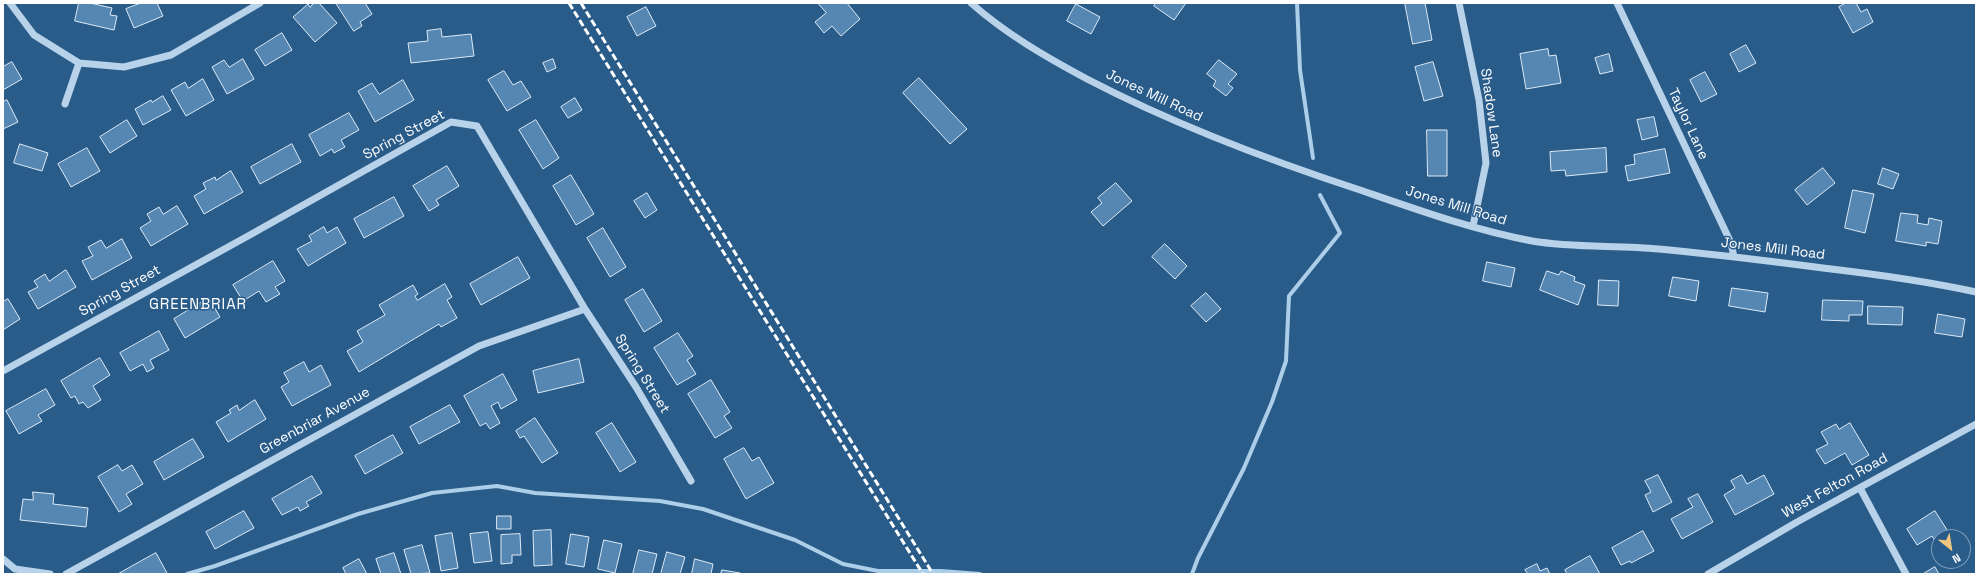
<!DOCTYPE html>
<style>
body{margin:0}
#map{position:relative;width:1979px;height:577px;overflow:hidden;background:#2a5c8a;font-family:"Space Grotesk",sans-serif}
canvas{display:block}
.frame{position:absolute;inset:0;border:4px solid #fff;pointer-events:none}
.north{position:absolute;left:1931px;top:529px;width:40px;height:40px;box-sizing:border-box;background:#2a5c8a;border:1px solid #7f9db9;border-radius:50%;rotate:150deg;font-size:11px;font-weight:700;line-height:16px;text-align:center;color:#fff}
.north::after{content:'';display:block;margin:auto;width:14px;height:18px;background:#f0c67f;clip-path:polygon(50% 0,100% 100%,50% 72%,0 100%)}
</style>
<div id="map">
<canvas width="1979" height="577"></canvas>
<div class="frame"></div>
<div class="north">N</div>
</div>
<script>
const g = document.querySelector('canvas').getContext('2d');
g.lineJoin = 'round';
function stroke(path, color, width, dash) { g.strokeStyle = color; g.lineWidth = width; g.lineCap = dash ? 'butt' : 'round'; g.setLineDash(dash || []); g.stroke(path); }
function fill(path, color) { g.fillStyle = color; g.fill(path, 'evenodd'); }
function label(font, color, halo, rows, align = 'center') {
  g.font = font + ' "Space Grotesk",sans-serif'; g.lineWidth = 3; g.setLineDash([]); g.textBaseline = 'middle'; g.strokeStyle = halo; g.fillStyle = color; for (const [text, x, y, turn = 0] of rows) {
    g.save(); g.translate(x, y); g.rotate((+turn || 0) * Math.PI / 180); g.textAlign = isNaN(turn) ? turn : align; if (halo) g.strokeText(text, 0, 0); g.fillText(text, 0, 0); g.restore();
  }
}
stroke(new Path2D(`
 M 1297,3 L 1300,70 L 1313,158
 M 187,574 L 215,566 L 358,514 L 432,493 L 497,486 L 535,493 L 660,501 L 703,509 L 795,540 L 843,564 L 878,571 L 941,571 L 980,574
 M 1192,574 L 1198,558 L 1244,468 L 1272,402 L 1286,361 L 1289,296 L 1340,233 L 1320,195`), '#adcee9', 4);
const building = new Path2D(`
 M 79,3 L 90,3 L 112,8 L 110,15 L 117,16 L 114,30 L 75,21 Z
 M 141,3 L 157,3 L 163,16 L 134,28 L 126,9 Z
 M 314,3 L 319,3 L 337,23 L 315,42 L 293,17 L 308,4 L 310,7 Z
 M 336,3 L 365,3 L 372,14 L 360,22 L 362,26 L 354,31 Z
 M 818,3 L 847,3 L 860,19 L 841,36 L 832,26 L 824,33 L 815,22 L 826,13 Z
 M 1156,3 L 1186,3 L 1174,20 L 1154,6 Z
 M 1405,3 L 1425,3 L 1432,40 L 1413,44 Z
 M 1846,3 L 1856,3 L 1861,12 L 1867,9 L 1873,22 L 1853,33 L 1839,7 Z
 M 1076,4 L 1100,17 L 1091,34 L 1067,21 Z
 M 646,7 L 656,26 L 637,36 L 627,17 Z
 M 441,29 L 442,37 L 471,34 L 474,56 L 411,63 L 408,43 L 428,41 L 427,31 Z
 M 282,33 L 292,50 L 265,66 L 255,50 Z
 M 1746,45 L 1756,63 L 1739,72 L 1730,54 Z
 M 1548,49 L 1549,56 L 1556,55 L 1561,83 L 1526,89 L 1520,54 Z
 M 1609,54 L 1613,71 L 1600,74 L 1595,58 Z
 M 243,59 L 254,79 L 227,94 L 212,67 L 224,60 L 229,67 Z
 M 553,59 L 556,68 L 547,72 L 543,63 Z
 M 1219,60 L 1237,74 L 1228,84 L 1233,88 L 1226,96 L 1213,86 L 1216,81 L 1207,74 Z
 M 12,62 L 22,79 L 3,90 L 3,67 Z
 M 1433,62 L 1443,96 L 1424,101 L 1415,67 Z
 M 504,71 L 513,85 L 521,81 L 531,97 L 507,111 L 488,80 Z
 M 1705,72 L 1717,94 L 1701,102 L 1690,80 Z
 M 919,78 L 967,129 L 950,144 L 903,93 Z
 M 203,79 L 214,100 L 186,116 L 171,90 L 185,82 L 188,88 Z
 M 403,80 L 414,100 L 375,122 L 358,91 L 372,83 L 379,94 Z
 M 163,96 L 171,110 L 143,125 L 135,109 L 151,100 L 152,102 Z
 M 575,98 L 582,110 L 568,118 L 561,107 Z
 M 7,100 L 18,122 L 3,129 L 3,102 Z
 M 349,113 L 359,130 L 341,140 L 345,147 L 334,153 L 332,149 L 320,156 L 309,135 Z
 M 1654,117 L 1658,136 L 1642,140 L 1637,120 Z
 M 127,120 L 137,136 L 110,153 L 100,137 Z
 M 536,120 L 559,158 L 543,169 L 519,130 Z
 M 1427,130 L 1447,130 L 1447,176 L 1428,176 Z
 M 20,144 L 48,153 L 42,171 L 14,163 Z
 M 292,144 L 301,162 L 260,184 L 251,167 Z
 M 87,148 L 100,171 L 71,187 L 58,164 Z
 M 1606,148 L 1607,172 L 1566,176 L 1565,170 L 1551,171 L 1550,152 Z
 M 1665,149 L 1670,173 L 1628,181 L 1625,166 L 1635,164 L 1634,155 Z
 M 447,166 L 459,186 L 436,200 L 439,205 L 429,211 L 413,186 Z
 M 1823,168 L 1835,183 L 1807,205 L 1795,190 Z
 M 1883,168 L 1899,174 L 1893,189 L 1878,184 Z
 M 231,171 L 243,192 L 204,214 L 194,196 L 206,189 L 203,183 L 215,177 L 216,180 Z
 M 571,175 L 594,214 L 576,225 L 553,186 Z
 M 1116,183 L 1132,201 L 1103,226 L 1091,212 L 1102,203 L 1098,198 Z
 M 1853,190 L 1874,194 L 1865,233 L 1845,228 Z
 M 647,193 L 657,210 L 645,218 L 634,201 Z
 M 394,197 L 404,216 L 364,238 L 354,219 Z
 M 177,206 L 188,224 L 151,246 L 140,228 L 151,221 L 147,214 L 159,207 L 163,214 Z
 M 1901,213 L 1918,215 L 1917,223 L 1928,225 L 1929,218 L 1942,221 L 1938,244 L 1926,242 L 1926,246 L 1896,241 Z
 M 324,227 L 327,233 L 337,227 L 346,243 L 308,266 L 297,249 L 312,241 L 309,236 Z
 M 603,228 L 626,267 L 610,277 L 587,238 Z
 M 122,239 L 132,258 L 92,280 L 82,261 L 93,256 L 88,247 L 101,240 L 106,248 Z
 M 1165,244 L 1187,266 L 1175,279 L 1152,257 Z
 M 518,257 L 530,278 L 481,305 L 470,284 Z
 M 273,261 L 285,281 L 275,287 L 280,294 L 266,302 L 259,291 L 243,301 L 233,285 Z
 M 1487,262 L 1515,268 L 1511,287 L 1483,281 Z
 M 66,270 L 76,287 L 38,309 L 28,292 L 38,287 L 34,281 L 45,274 L 49,281 Z
 M 1547,271 L 1559,275 L 1561,271 L 1575,277 L 1574,281 L 1585,285 L 1578,305 L 1540,290 Z
 M 1673,277 L 1699,281 L 1696,301 L 1669,296 Z
 M 1599,280 L 1619,281 L 1618,306 L 1598,305 Z
 M 445,284 L 452,297 L 447,300 L 457,318 L 441,327 L 439,324 L 359,372 L 347,351 L 363,342 L 357,331 L 385,315 L 379,305 L 413,285 L 418,294 L 415,296 L 417,300 Z
 M 1732,288 L 1768,293 L 1765,312 L 1729,306 Z
 M 643,289 L 662,321 L 644,332 L 625,300 Z
 M 1206,293 L 1221,309 L 1206,322 L 1191,306 Z
 M 209,298 L 220,317 L 185,338 L 174,319 Z
 M 8,299 L 20,319 L 3,330 L 3,302 Z
 M 1823,300 L 1863,301 L 1862,315 L 1849,315 L 1849,321 L 1822,320 Z
 M 1868,306 L 1903,307 L 1902,325 L 1868,324 Z
 M 1938,314 L 1965,319 L 1962,337 L 1935,333 Z
 M 159,331 L 169,350 L 150,360 L 154,368 L 147,372 L 143,364 L 130,371 L 120,353 Z
 M 678,333 L 693,356 L 687,360 L 696,374 L 677,385 L 654,348 Z
 M 100,358 L 110,375 L 93,386 L 101,400 L 88,408 L 83,402 L 79,404 L 75,396 L 71,398 L 61,381 Z
 M 579,359 L 584,382 L 538,393 L 533,371 Z
 M 304,362 L 309,372 L 321,365 L 331,385 L 292,406 L 281,387 L 289,382 L 284,373 Z
 M 503,374 L 517,400 L 501,409 L 498,402 L 491,406 L 500,423 L 490,429 L 486,423 L 480,426 L 464,396 Z
 M 711,380 L 730,412 L 724,416 L 732,428 L 715,438 L 688,394 Z
 M 46,389 L 55,405 L 38,415 L 42,421 L 19,434 L 6,411 Z
 M 255,400 L 266,419 L 228,442 L 216,422 L 231,413 L 229,410 L 237,405 L 239,410 Z
 M 450,405 L 460,422 L 419,444 L 410,427 Z
 M 535,418 L 558,453 L 542,463 L 524,436 L 520,438 L 516,431 Z
 M 612,423 L 636,462 L 620,472 L 596,433 Z
 M 1850,423 L 1869,455 L 1852,465 L 1845,453 L 1825,464 L 1816,450 L 1828,444 L 1821,432 L 1836,424 L 1839,429 Z
 M 393,435 L 403,453 L 365,474 L 355,456 Z
 M 193,439 L 204,457 L 164,480 L 154,462 Z
 M 744,448 L 752,461 L 759,457 L 774,483 L 746,499 L 724,459 Z
 M 118,465 L 122,471 L 132,465 L 143,484 L 126,494 L 132,504 L 119,512 L 98,477 Z
 M 1658,475 L 1672,502 L 1653,512 L 1645,495 L 1651,492 L 1645,481 Z
 M 1742,475 L 1747,484 L 1764,475 L 1774,494 L 1735,515 L 1724,495 L 1735,488 L 1731,481 Z
 M 312,476 L 322,493 L 306,502 L 309,506 L 300,511 L 298,507 L 282,515 L 272,499 Z
 M 33,492 L 54,494 L 53,504 L 88,508 L 86,527 L 20,520 L 23,499 L 33,500 Z
 M 1698,494 L 1713,522 L 1682,539 L 1671,519 L 1693,507 L 1688,499 Z
 M 244,511 L 254,528 L 215,549 L 206,532 Z
 M 1935,511 L 1949,533 L 1944,537 L 1939,537 L 1939,540 L 1936,542 L 1932,536 L 1917,545 L 1907,529 Z
 M 497,516 L 511,516 L 511,529 L 497,529 Z
 M 551,530 L 552,565 L 534,566 L 533,531 Z
 M 1643,531 L 1654,551 L 1631,563 L 1630,561 L 1621,565 L 1612,548 Z
 M 488,532 L 492,561 L 474,563 L 470,534 Z
 M 452,533 L 458,568 L 441,571 L 435,536 Z
 M 520,534 L 521,555 L 512,555 L 512,563 L 501,564 L 501,535 Z
 M 571,534 L 589,537 L 584,567 L 566,564 Z
 M 604,540 L 622,544 L 615,573 L 598,569 Z
 M 422,545 L 430,573 L 411,574 L 404,550 Z
 M 639,550 L 657,554 L 652,574 L 633,574 Z
 M 667,552 L 685,557 L 680,574 L 661,574 Z
 M 156,553 L 167,573 L 166,574 L 118,574 Z
 M 394,553 L 401,574 L 381,574 L 376,559 Z
 M 1590,556 L 1600,574 L 1567,574 L 1565,570 Z
 M 359,559 L 367,574 L 346,574 L 343,568 Z
 M 695,559 L 713,564 L 711,574 L 692,574 Z
 M 1537,564 L 1540,571 L 1547,568 L 1550,574 L 1528,574 L 1525,570 Z
 M 1935,567 L 1939,574 L 1923,574 Z
 M 722,570 L 740,573 L 740,574 L 721,574 Z`);
fill(building, '#5687b2');
stroke(building, '#dceaf7', 1);
stroke(new Path2D(`
 M 10,3 L 34,35 L 79,63 L 124,67 L 171,55 L 260,3
 M 971,3 C 1006,34 1046,57 1087,79 C 1175,125 1268,160 1363,191 C 1418,210 1474,230 1532,241 C 1573,248 1617,245 1659,249 C 1714,254 1769,261 1823,268 C 1874,274 1926,281 1976,292
 M 1459,3 L 1479,100 L 1486,163 L 1473,226
 M 1617,3 L 1731,243 L 1734,257
 M 65,104 L 79,63
 M 3,371 L 248,236 L 451,122 L 477,126 L 585,309 L 636,387 L 691,481
 M 1860,488 L 1906,574
 M 3,559 L 15,569 L 50,574
 M 66,574 L 479,346 L 585,309
 M 1708,574 L 1797,522 L 1976,424`), '#b8d2e9', 7);
stroke(new Path2D(`
 M 569,3 L 923,574
 M 581,3 L 933,574`), '#fff', 3, [7, 3]);
label('14px', '#fff', '#2a5c8a', [
 ["Jones Mill Road",1154,96,25],
 ["Shadow Lane",1491,113,82],
 ["Taylor Lane",1688,124,65],
 ["Spring Street",404,135,-28],
 ["Jones Mill Road",1456,206,17],
 ["Jones Mill Road",1773,249,7],
 ["Spring Street",120,291,-29],
 ["Spring Street",642,374,58],
 ["Greenbriar Avenue",315,421,-29],
 ["West Felton Road",1835,486,-29]
]);
g.letterSpacing = '1px';
label('15px', '#fff', '#2a5c8a', [
 ["GREENBRIAR",198,305]
]);
g.letterSpacing = '0px';
</script>
